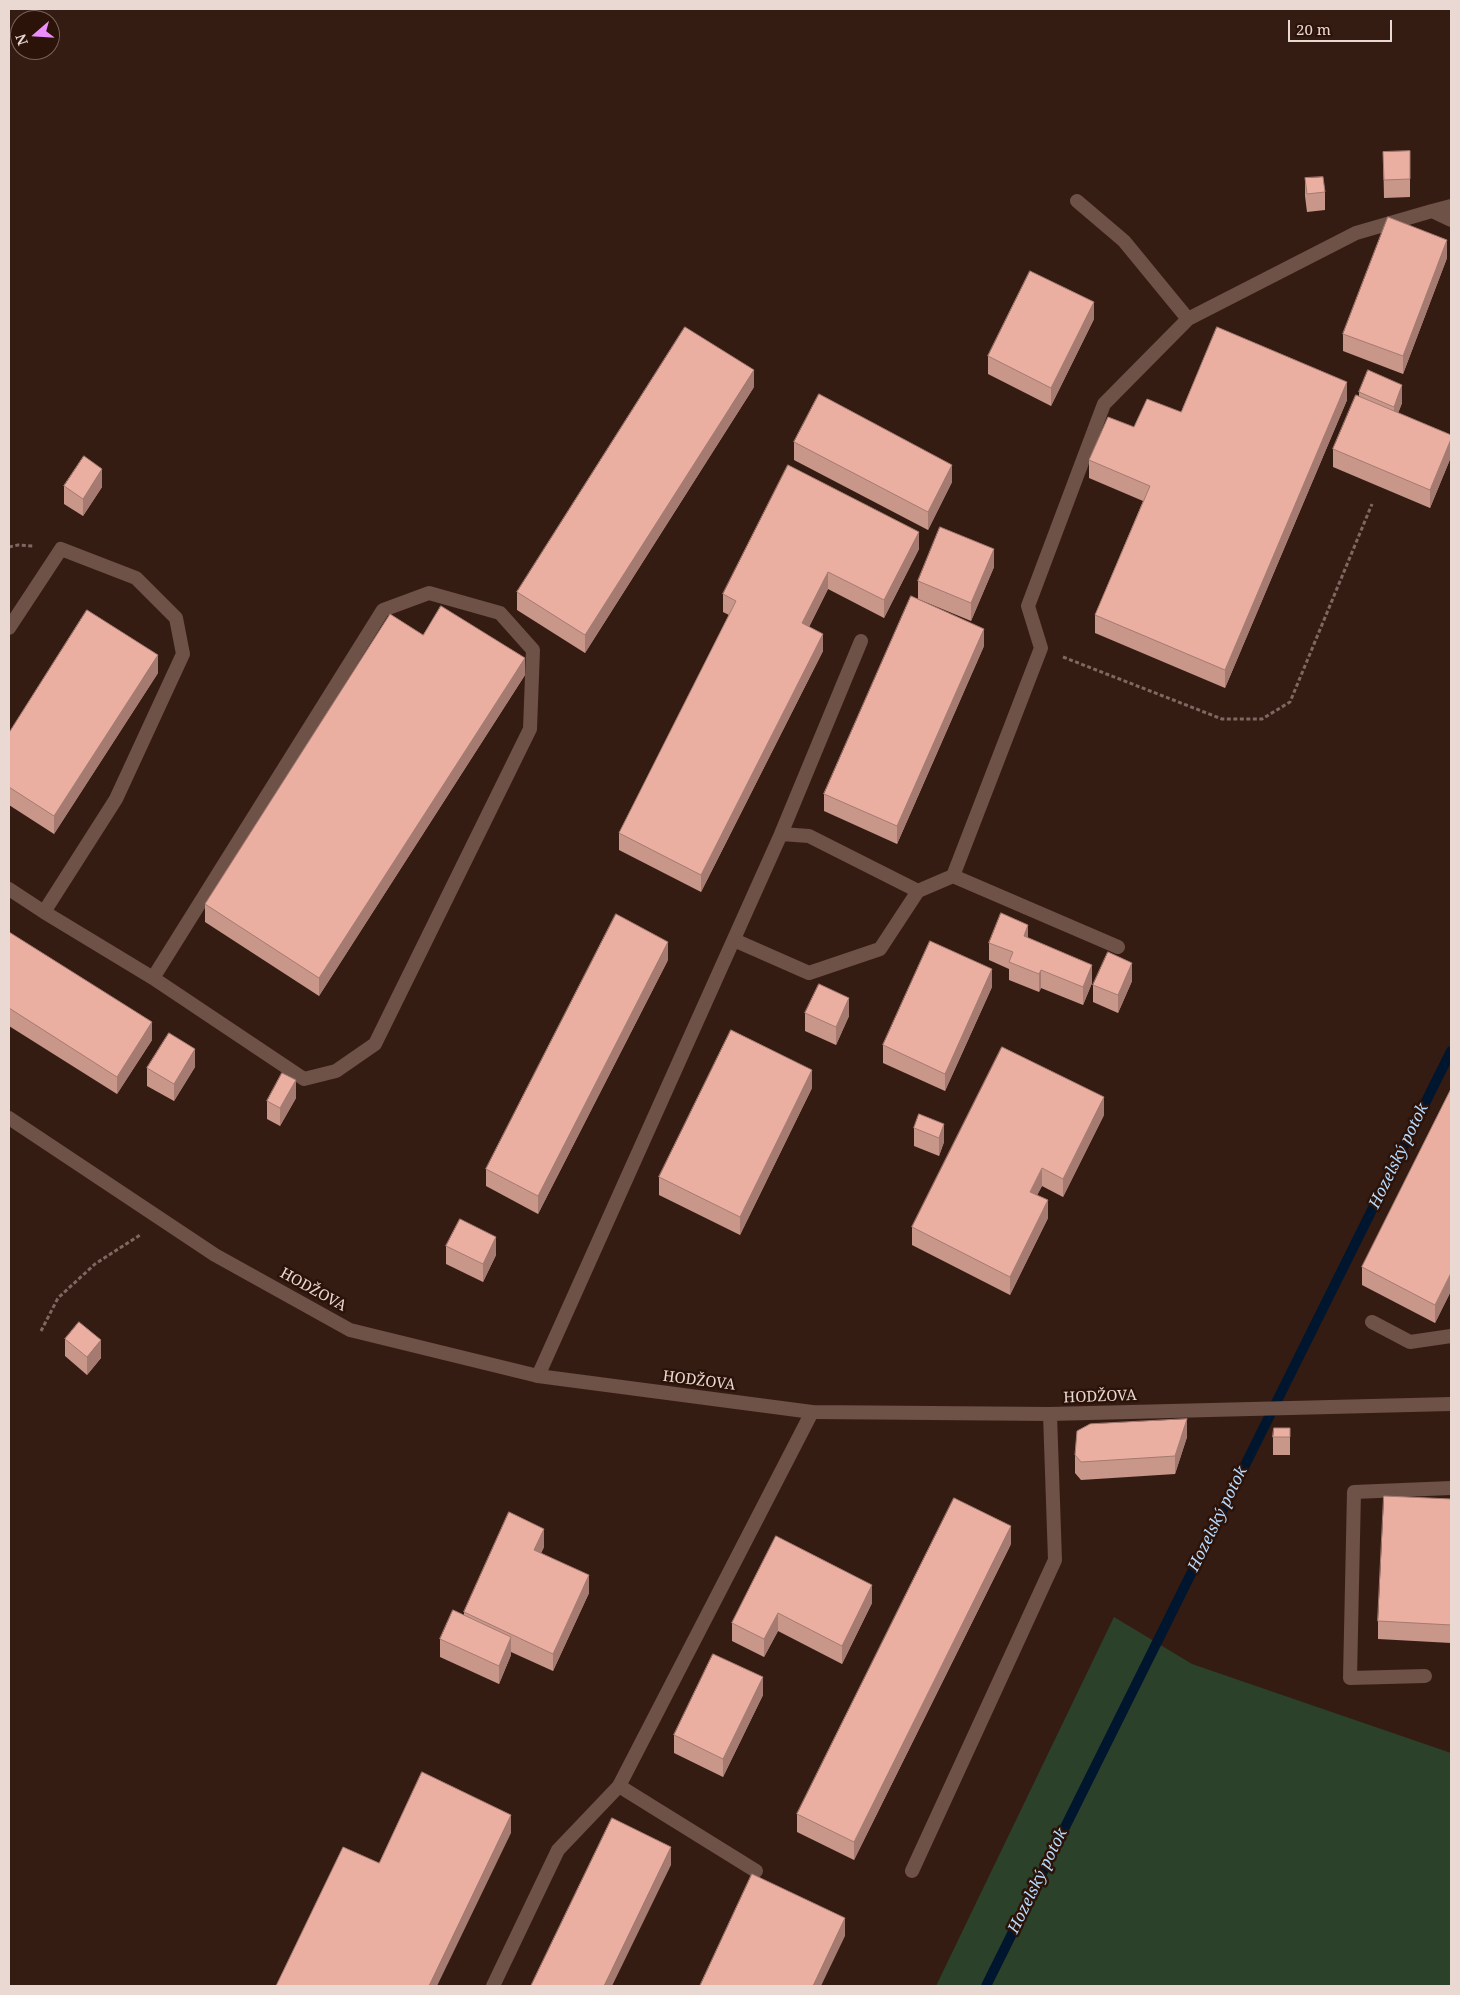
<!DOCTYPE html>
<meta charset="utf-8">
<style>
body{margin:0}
#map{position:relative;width:1460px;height:1995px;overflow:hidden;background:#351c13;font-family:"Noto Serif",serif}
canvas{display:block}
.frame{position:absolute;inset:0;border:10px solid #ead8d2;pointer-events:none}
.north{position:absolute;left:10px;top:10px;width:50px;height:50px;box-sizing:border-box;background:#2b130a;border:1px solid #77625a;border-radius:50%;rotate:251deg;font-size:14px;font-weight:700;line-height:20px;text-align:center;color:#ead8d2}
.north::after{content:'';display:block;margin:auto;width:18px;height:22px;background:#ea8dfd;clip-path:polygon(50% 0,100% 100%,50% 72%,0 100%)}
.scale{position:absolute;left:1288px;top:20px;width:104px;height:22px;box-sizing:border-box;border:2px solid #ead8d2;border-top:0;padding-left:6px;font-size:15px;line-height:18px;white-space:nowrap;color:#ead8d2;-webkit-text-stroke:4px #2b130a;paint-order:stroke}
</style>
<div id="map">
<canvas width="1460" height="1995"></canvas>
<div class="frame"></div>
<div class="north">N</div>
<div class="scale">20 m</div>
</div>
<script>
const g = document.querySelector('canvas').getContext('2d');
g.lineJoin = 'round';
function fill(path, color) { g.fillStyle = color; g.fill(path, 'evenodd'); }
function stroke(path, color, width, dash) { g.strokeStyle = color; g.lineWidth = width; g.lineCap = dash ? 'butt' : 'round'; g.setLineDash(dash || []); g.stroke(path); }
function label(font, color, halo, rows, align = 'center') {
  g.font = font + ' "Noto Serif",serif'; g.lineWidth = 5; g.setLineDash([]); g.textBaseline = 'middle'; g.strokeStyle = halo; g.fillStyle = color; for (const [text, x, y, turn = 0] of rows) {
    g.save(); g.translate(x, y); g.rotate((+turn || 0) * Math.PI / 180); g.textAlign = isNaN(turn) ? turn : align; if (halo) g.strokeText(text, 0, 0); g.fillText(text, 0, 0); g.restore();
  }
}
fill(new Path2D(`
 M 1114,1617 L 1192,1664 L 1451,1753 L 1451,1986 L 936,1986 Z`), '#2c4129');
stroke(new Path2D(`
 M 986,1986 L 1451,1051`), '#00162e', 10);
stroke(new Path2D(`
 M 9,547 L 18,545 L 33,546
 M 1063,657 L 1222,719 L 1262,719 L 1290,702 L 1372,504
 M 41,1331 L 58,1298 L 95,1264 L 140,1235`), '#7e6861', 3, [4, 2.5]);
stroke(new Path2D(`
 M 1077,201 L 1124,241 L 1188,319
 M 1432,211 L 1451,206
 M 9,628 L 61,549 L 136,578 L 176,618 L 183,654 L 116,799 L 44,912 L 9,889
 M 781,834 L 861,641
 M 953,876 L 1118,947
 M 918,891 L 953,876 L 1041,648 L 1028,606 L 1104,404 L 1188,319 L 1356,233 L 1432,211 L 1451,220
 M 44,912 L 153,978 L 383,610 L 429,593 L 500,613 L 533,650 L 530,729 L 375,1044 L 336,1071 L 304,1079 L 153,978
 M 1372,1322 L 1410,1342 L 1451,1336
 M 538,1376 L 781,834 L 809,836 L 918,891 L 880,949 L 809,973 L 734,940
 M 1425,1676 L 1350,1678 L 1354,1492 L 1451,1488
 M 619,1786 L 756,1871
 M 912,1871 L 1055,1560 L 1050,1414
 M 493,1986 L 558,1850 L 619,1786 L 812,1412`), '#6e5147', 14);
stroke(new Path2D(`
 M 9,1118 L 215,1255 L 350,1330 L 538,1376 L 812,1412 L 1050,1414 L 1451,1404`), '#6e5147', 14);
fill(new Path2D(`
 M 1410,151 L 1410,197 L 1384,198 L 1383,152 Z
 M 1305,178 L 1325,192 L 1325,210 L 1307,212 L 1305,196 Z
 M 1447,258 L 1403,374 L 1343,351 L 1343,334 Z
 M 1094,319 L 1051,406 L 988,374 L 988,356 Z
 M 754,387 L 585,653 L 517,610 L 517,592 Z
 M 1359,392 L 1402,403 L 1398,413 L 1451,435 L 1451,457 L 1430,508 L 1333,467 L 1333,449 L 1359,396 Z
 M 1347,400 L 1225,688 L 1095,633 L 1095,615 L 1143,501 L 1089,478 L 1089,460 L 1134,427 L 1181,412 Z
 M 794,442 L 952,482 L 928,530 L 794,460 Z
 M 64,486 L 102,487 L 83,516 L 64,504 Z
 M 919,549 L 884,618 L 828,589 L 809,627 L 823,651 L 701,892 L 619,850 L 619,833 L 729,615 L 723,612 L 723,594 Z
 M 994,567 L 971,621 L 918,599 L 918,581 Z
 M 423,635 L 525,675 L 319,996 L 205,922 L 205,904 Z
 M 984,646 L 897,844 L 824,811 L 824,794 Z
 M 158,673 L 54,834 L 9,805 L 9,733 Z
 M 9,932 L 152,1040 L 117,1094 L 9,1026 Z
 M 1028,938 L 1092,983 L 1083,1005 L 1041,988 L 1039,992 L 1009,980 L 1009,969 L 989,960 L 989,943 Z
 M 668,960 L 538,1214 L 486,1186 L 486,1169 Z
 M 1132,981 L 1118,1013 L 1093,1002 L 1093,985 Z
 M 992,987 L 945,1091 L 883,1063 L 883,1045 Z
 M 805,1013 L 849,1016 L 836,1045 L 805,1031 Z
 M 195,1067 L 174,1101 L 147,1086 L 147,1068 Z
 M 812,1088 L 740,1235 L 659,1195 L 659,1177 Z
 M 1451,1089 L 1451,1291 L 1435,1323 L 1362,1285 L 1362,1267 Z
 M 296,1098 L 280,1126 L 267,1119 L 267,1101 Z
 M 919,1114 L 944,1142 L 939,1156 L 914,1146 L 914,1128 Z
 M 1104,1115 L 1063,1197 L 1042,1186 L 1037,1195 L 1048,1218 L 1010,1295 L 912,1245 L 912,1227 Z
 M 446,1246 L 496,1255 L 483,1282 L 446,1264 Z
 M 65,1339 L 101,1358 L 87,1375 L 65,1356 Z
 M 1290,1428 L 1290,1455 L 1273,1455 L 1273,1437 Z
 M 1187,1437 L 1175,1474 L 1081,1480 L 1075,1473 L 1075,1455 Z
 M 1451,1499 L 1451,1643 L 1378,1639 L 1378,1621 Z
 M 776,1536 L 872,1603 L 842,1664 L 778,1631 L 764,1657 L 732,1641 L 732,1623 Z
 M 1011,1544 L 854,1860 L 797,1832 L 797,1814 Z
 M 544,1547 L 541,1553 L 589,1593 L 553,1671 L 511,1652 L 511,1655 L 499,1684 L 440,1657 L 440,1639 L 464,1615 L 464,1612 Z
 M 763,1695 L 723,1777 L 674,1753 L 674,1735 Z`), '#c9968a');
fill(new Path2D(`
 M 1447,240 L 1447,258 L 1403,374 L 1403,356 Z
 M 1094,302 L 1094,319 L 1051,406 L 1051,388 Z
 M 754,370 L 754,387 L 585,653 L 585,635 Z
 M 1347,382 L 1347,400 L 1225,688 L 1225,670 Z
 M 1402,385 L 1402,403 L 1394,424 L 1394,407 Z
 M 1451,439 L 1451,457 L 1430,508 L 1430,490 Z
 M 952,465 L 952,482 L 928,530 L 928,512 Z
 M 102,469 L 102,487 L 83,516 L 83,499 Z
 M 919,532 L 919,549 L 884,618 L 884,600 Z
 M 994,549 L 994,567 L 971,621 L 971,603 Z
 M 828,572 L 828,589 L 802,641 L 802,623 Z
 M 984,629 L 984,646 L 897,844 L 897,826 Z
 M 823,634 L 823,651 L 701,892 L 701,875 Z
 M 158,655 L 158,673 L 54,834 L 54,816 Z
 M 525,658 L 525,675 L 319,996 L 319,978 Z
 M 1028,925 L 1028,942 L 1024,936 Z
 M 668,942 L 668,960 L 538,1214 L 538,1196 Z
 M 1132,963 L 1132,981 L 1118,1013 L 1118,995 Z
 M 1092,965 L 1092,983 L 1083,1005 L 1083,987 Z
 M 992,969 L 992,987 L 945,1091 L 945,1074 Z
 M 1041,970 L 1041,988 L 1039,992 L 1039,974 Z
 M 849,998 L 849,1016 L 836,1045 L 836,1027 Z
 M 152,1022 L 152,1040 L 117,1094 L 117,1077 Z
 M 195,1049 L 195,1067 L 174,1101 L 174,1084 Z
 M 812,1070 L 812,1088 L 740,1235 L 740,1217 Z
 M 296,1080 L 296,1098 L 280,1126 L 280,1108 Z
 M 1104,1097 L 1104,1115 L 1063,1197 L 1063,1179 Z
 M 944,1124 L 944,1142 L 939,1156 L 939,1138 Z
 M 1042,1168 L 1042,1186 L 1030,1209 L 1030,1192 Z
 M 1048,1200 L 1048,1218 L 1010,1295 L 1010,1277 Z
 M 496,1237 L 496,1255 L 483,1282 L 483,1264 Z
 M 1451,1273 L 1451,1291 L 1435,1323 L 1435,1305 Z
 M 101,1340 L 101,1358 L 87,1375 L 87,1357 Z
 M 1187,1419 L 1187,1437 L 1175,1474 L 1175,1456 Z
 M 1011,1526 L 1011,1544 L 854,1860 L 854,1842 Z
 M 544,1529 L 544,1547 L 534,1568 L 534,1550 Z
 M 589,1575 L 589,1593 L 553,1671 L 553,1654 Z
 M 872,1585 L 872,1603 L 842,1664 L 842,1646 Z
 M 778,1613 L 778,1631 L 764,1657 L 764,1639 Z
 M 511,1637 L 511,1655 L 499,1684 L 499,1666 Z
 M 763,1677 L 763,1695 L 723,1777 L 723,1759 Z
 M 511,1815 L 511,1833 L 437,1986 L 429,1986 Z
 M 671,1847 L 671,1865 L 612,1986 L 604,1986 Z
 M 845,1918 L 845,1936 L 821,1986 L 813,1986 Z`), '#a47a71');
const building = new Path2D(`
 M 1410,151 L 1410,179 L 1384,180 L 1383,152 Z
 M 1323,177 L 1325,192 L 1307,194 L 1305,178 Z
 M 1388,217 L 1447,240 L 1403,356 L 1343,334 Z
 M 1030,271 L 1094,302 L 1051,388 L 988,356 Z
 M 685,327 L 754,370 L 585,635 L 517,592 Z
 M 1217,327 L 1347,382 L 1225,670 L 1095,615 L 1150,486 L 1089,460 L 1108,417 L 1134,427 L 1147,399 L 1181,412 Z
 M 1368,370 L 1402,385 L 1394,407 L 1359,392 Z
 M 819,394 L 952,465 L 928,512 L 794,442 Z
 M 1356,395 L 1451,435 L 1451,439 L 1430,490 L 1333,449 Z
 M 84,456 L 102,469 L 83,499 L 64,486 Z
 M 788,465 L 919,532 L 884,600 L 828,572 L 802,623 L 823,634 L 701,875 L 619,833 L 736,601 L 723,594 Z
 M 940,527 L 994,549 L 971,603 L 918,581 Z
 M 911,596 L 984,629 L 897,826 L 824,794 Z
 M 441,606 L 525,658 L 319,978 L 205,904 L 390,614 L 423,635 Z
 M 87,610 L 158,655 L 54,816 L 9,787 L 9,733 Z
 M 1001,913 L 1028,925 L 1024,936 L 1092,965 L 1083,987 L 1041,970 L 1039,974 L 1009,962 L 1013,952 L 989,943 Z
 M 616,914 L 668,942 L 538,1196 L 486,1169 Z
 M 9,932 L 152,1022 L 117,1077 L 9,1008 Z
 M 930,941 L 992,969 L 945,1074 L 883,1045 Z
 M 1108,952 L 1132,963 L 1118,995 L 1093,985 Z
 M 819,984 L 849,998 L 836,1027 L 805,1013 Z
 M 731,1030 L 812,1070 L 740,1217 L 659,1177 Z
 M 169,1033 L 195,1049 L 174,1084 L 147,1068 Z
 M 1002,1047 L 1104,1097 L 1063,1179 L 1042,1168 L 1030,1192 L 1048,1200 L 1010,1277 L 912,1227 Z
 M 282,1073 L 296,1080 L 280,1108 L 267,1101 Z
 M 1451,1089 L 1451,1273 L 1435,1305 L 1362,1267 Z
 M 919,1114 L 944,1124 L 939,1138 L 914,1128 Z
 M 460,1219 L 496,1237 L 483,1264 L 446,1246 Z
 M 79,1322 L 101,1340 L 87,1357 L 65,1339 Z
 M 1187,1419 L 1175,1456 L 1081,1462 L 1075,1455 L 1077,1431 L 1090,1424 Z
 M 1274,1428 L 1290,1428 L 1290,1437 L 1273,1437 Z
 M 1384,1496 L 1451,1499 L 1451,1625 L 1378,1621 Z
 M 954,1498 L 1011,1526 L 854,1842 L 797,1814 Z
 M 509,1512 L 544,1529 L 534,1550 L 589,1575 L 553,1654 L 464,1612 Z
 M 776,1536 L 872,1585 L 842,1646 L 778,1613 L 764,1639 L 732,1623 Z
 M 453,1610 L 511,1637 L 499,1666 L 440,1639 Z
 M 713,1654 L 763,1677 L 723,1759 L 674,1735 Z
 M 422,1772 L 511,1815 L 429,1986 L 276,1986 L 343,1847 L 379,1863 Z
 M 612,1818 L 671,1847 L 604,1986 L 531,1986 Z
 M 752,1874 L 845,1918 L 813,1986 L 700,1986 Z`);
fill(building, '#eaafa1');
stroke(building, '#a47a71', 1);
label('15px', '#ead8d2', '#2b130a', [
 ["HODŽOVA",313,1290,29],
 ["HODŽOVA",699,1381,7],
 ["HODŽOVA",1100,1397,-2]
]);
label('italic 16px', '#b8dcff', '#2b130a', [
 ["Hozelský potok",1399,1156,-64],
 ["Hozelský potok",1218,1519,-64],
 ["Hozelský potok",1038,1881,-64]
]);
</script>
